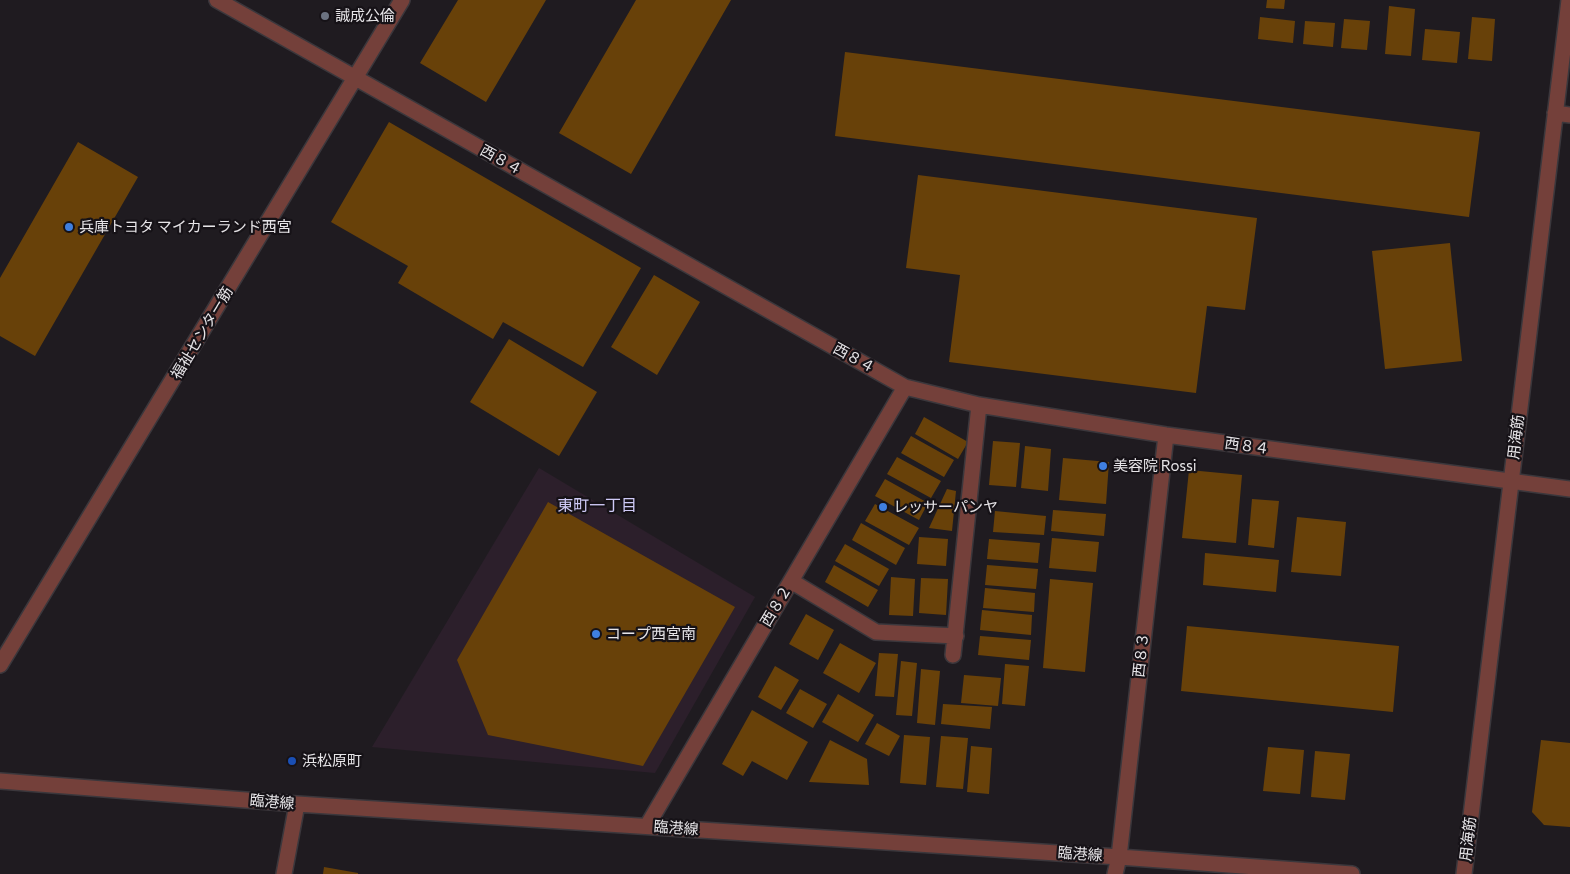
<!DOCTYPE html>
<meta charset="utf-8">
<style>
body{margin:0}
canvas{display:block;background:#1f1b20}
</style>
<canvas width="1570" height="874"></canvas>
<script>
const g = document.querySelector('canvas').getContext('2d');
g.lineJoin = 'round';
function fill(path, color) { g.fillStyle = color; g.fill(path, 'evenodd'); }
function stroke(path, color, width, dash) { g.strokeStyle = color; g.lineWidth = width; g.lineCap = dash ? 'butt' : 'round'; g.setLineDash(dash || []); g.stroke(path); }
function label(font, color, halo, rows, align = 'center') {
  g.font = font + ' Commissioner,"Noto Sans JP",sans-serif'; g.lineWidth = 4.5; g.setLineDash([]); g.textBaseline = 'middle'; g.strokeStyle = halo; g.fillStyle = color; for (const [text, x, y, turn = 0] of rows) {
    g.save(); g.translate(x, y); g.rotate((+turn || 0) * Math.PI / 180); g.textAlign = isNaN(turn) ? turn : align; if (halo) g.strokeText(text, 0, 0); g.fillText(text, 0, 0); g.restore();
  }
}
fill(new Path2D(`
 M 539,468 L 755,597 L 655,773 L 372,747 Z`), '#2c1f2b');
fill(new Path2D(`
 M 458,0 L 546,0 L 486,102 L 420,63 Z
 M 636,0 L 731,0 L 631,174 L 559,133 Z
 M 1267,0 L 1285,0 L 1284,9 L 1266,8 Z
 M 1389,6 L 1415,9 L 1411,56 L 1385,54 Z
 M 1260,17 L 1295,21 L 1293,43 L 1258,39 Z
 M 1472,17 L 1495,19 L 1492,61 L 1468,59 Z
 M 1344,19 L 1370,21 L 1367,50 L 1341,48 Z
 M 1305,21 L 1335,23 L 1333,47 L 1303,44 Z
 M 1425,29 L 1460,32 L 1457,63 L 1422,60 Z
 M 845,52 L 1480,132 L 1469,217 L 835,136 Z
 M 389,122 L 641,268 L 583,367 L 503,322 L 493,339 L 398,283 L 408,266 L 331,222 Z
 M 78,142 L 138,177 L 35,356 L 0,336 L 0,278 Z
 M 918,175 L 1257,218 L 1245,310 L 1207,306 L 1196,393 L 949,362 L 960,275 L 906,268 Z
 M 1450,243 L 1462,361 L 1385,369 L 1372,251 Z
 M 654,275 L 700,302 L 657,375 L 611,347 Z
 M 509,339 L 597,392 L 559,456 L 470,402 Z
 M 924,417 L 968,442 L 958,459 L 915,434 Z
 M 911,436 L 954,460 L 944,477 L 901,453 Z
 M 993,441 L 1020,443 L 1016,487 L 989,485 Z
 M 1025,446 L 1051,449 L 1048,491 L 1021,488 Z
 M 897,457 L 941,481 L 931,498 L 887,474 Z
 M 1063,458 L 1109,462 L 1106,504 L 1059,500 Z
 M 1189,470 L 1242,475 L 1236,543 L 1182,538 Z
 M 885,479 L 928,503 L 919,520 L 875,496 Z
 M 947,489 L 956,491 L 952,531 L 929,528 Z
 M 1252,499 L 1279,501 L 1274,548 L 1248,545 Z
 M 548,502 L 735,607 L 643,766 L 488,735 L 457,660 Z
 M 875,504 L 919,528 L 909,545 L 865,521 Z
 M 1053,510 L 1106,514 L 1104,536 L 1051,531 Z
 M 995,511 L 1046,516 L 1044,535 L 993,532 Z
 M 1297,517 L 1346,522 L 1341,576 L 1291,572 Z
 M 861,523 L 905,548 L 896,565 L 852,540 Z
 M 919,537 L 948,539 L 946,566 L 917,564 Z
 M 1052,538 L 1099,542 L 1096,572 L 1049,568 Z
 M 989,539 L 1040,543 L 1038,563 L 987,559 Z
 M 845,544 L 889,569 L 879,586 L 835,561 Z
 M 1205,553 L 1279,560 L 1276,592 L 1203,585 Z
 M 834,565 L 878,590 L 868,607 L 825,582 Z
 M 987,565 L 1038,569 L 1036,589 L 985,585 Z
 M 891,577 L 915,579 L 913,616 L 889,615 Z
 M 921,578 L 948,579 L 946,615 L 919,613 Z
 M 1050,579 L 1093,583 L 1085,672 L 1043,668 Z
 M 985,588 L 1035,593 L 1034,612 L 983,608 Z
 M 982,610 L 1032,615 L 1031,635 L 980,630 Z
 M 806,614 L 834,630 L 818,660 L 789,644 Z
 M 1187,626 L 1399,646 L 1393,712 L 1181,691 Z
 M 980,636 L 1031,640 L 1029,660 L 978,655 Z
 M 840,643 L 876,663 L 859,693 L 823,673 Z
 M 879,653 L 898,654 L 894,697 L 875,696 Z
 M 901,661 L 917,663 L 912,716 L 896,715 Z
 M 1005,664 L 1029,666 L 1025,706 L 1002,704 Z
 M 775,666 L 799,680 L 781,710 L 758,697 Z
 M 921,669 L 940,671 L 935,725 L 917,723 Z
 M 964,675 L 1001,678 L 998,706 L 961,703 Z
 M 800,689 L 827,704 L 813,728 L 786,713 Z
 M 838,694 L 874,715 L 858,742 L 822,722 Z
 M 943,704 L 992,707 L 990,729 L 941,724 Z
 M 752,710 L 808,742 L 787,780 L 752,761 L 743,776 L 722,764 Z
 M 877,723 L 900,736 L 889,756 L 865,744 Z
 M 904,735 L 930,737 L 926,785 L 900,783 Z
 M 941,736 L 968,738 L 963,789 L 936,787 Z
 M 830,740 L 867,759 L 869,785 L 809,782 Z
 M 1541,740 L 1570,743 L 1570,827 L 1544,825 L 1532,812 Z
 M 971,746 L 992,748 L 989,794 L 967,792 Z
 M 1268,747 L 1304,750 L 1300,794 L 1263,791 Z
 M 1315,751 L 1350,754 L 1345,800 L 1311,797 Z
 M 324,867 L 358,873 L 358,874 L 323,874 Z`), '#684109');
const minor = new Path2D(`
 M 217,0 L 905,387 L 979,405 L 1166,435 L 1570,489
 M 1555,113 L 1570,115
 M 791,581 L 876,632 L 956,636
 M 953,655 L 979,405
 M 0,665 L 402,0
 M 0,781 L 297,804 L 1119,857 L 1352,874
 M 647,826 L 905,387
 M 284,874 L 297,804
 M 1115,874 L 1119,857 L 1166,435
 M 1464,874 L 1569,0`);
stroke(minor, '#3b373c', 18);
stroke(minor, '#74403a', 15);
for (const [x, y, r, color] of [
 [325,16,5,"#6b7280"],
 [69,227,5,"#3f7fe0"],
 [1103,466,5,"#3f7fe0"],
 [883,507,5,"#3f7fe0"],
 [596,634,5,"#3f7fe0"],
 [292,761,5,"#1a4fb4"]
]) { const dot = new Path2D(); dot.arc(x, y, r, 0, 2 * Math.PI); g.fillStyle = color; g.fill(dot); stroke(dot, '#161217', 2); }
label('15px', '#e6e4e7', '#161217', [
 ["誠成公倫",335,16],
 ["兵庫トヨタ マイカーランド西宮",79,227],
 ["美容院 Rossi",1113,466],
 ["レッサーパンヤ",893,507],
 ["コープ西宮南",606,634],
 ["浜松原町",302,761]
], 'left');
label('15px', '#e6e4e7', '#161217', [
 ["西８４",501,160,29],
 ["福祉センター筋",202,333,-59],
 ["西８４",854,358,29],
 ["用海筋",1516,437,-83],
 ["西８４",1247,446,8],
 ["西８２",776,606,-59],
 ["西８３",1141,655,-84],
 ["臨港線",272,802,5],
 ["臨港線",676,828,4],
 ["用海筋",1468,839,-83],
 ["臨港線",1080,854,4]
]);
label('16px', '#cfcbf7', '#161217', [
 ["東町一丁目",597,506]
]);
</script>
